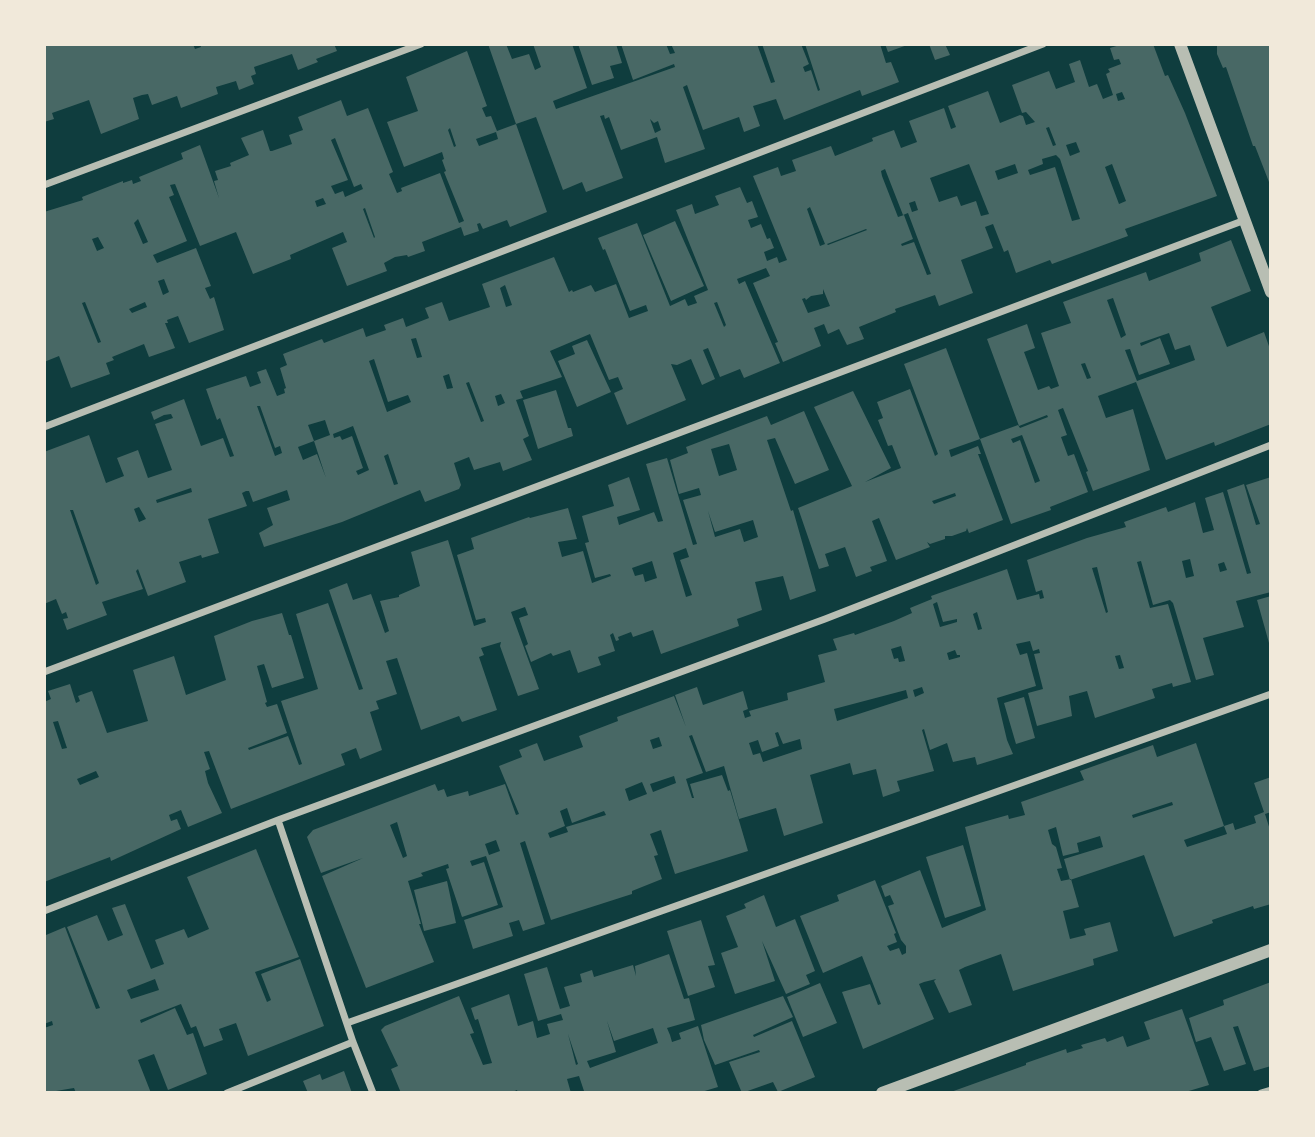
<!DOCTYPE html>
<style>
body{margin:0}
#map{position:relative;width:1315px;height:1137px;overflow:hidden;background:#0f3d3e;font-family:Jost,sans-serif}
canvas{display:block}
.frame{position:absolute;inset:0;border:46px solid #f1e9da;pointer-events:none}
</style>
<div id="map">
<canvas width="1315" height="1137"></canvas>
<div class="frame"></div>
</div>
<script>
const g = document.querySelector('canvas').getContext('2d');
g.lineJoin = 'round';
function fill(path, color) { g.fillStyle = color; g.fill(path, 'evenodd'); }
function stroke(path, color, width, dash) { g.strokeStyle = color; g.lineWidth = width; g.lineCap = dash ? 'butt' : 'round'; g.setLineDash(dash || []); g.stroke(path); }
fill(new Path2D(`
 M 44,44 L 193,44 L 195,49 L 201,47 L 200,44 L 245,44 L 246,46 L 252,44 L 334,44 L 337,51 L 316,59 L 318,62 L 298,70 L 292,54 L 254,67 L 256,74 L 251,76 L 254,84 L 239,90 L 236,81 L 216,87 L 218,94 L 181,108 L 177,96 L 152,105 L 148,94 L 142,95 L 133,98 L 139,119 L 101,134 L 89,100 L 52,113 L 54,119 L 44,122 Z
 M 488,44 L 506,44 L 512,59 L 529,54 L 535,70 L 541,67 L 533,44 L 572,44 L 587,88 L 553,101 L 556,109 L 675,67 L 674,64 L 633,80 L 621,44 L 666,44 L 670,54 L 675,53 L 671,44 L 757,44 L 771,83 L 775,82 L 762,44 L 801,44 L 809,64 L 803,67 L 805,72 L 811,70 L 818,91 L 820,90 L 805,44 L 880,44 L 886,63 L 891,62 L 899,82 L 862,96 L 860,90 L 784,120 L 776,99 L 753,106 L 760,126 L 744,132 L 739,117 L 703,130 L 687,85 L 683,87 L 705,149 L 665,163 L 657,137 L 621,150 L 609,117 L 605,119 L 604,115 L 600,116 L 623,178 L 586,192 L 582,182 L 563,190 L 536,117 L 516,124 L 547,212 L 510,227 L 507,220 L 483,229 L 480,223 L 477,224 L 479,231 L 464,236 L 461,227 L 422,242 L 425,251 L 408,257 L 407,255 L 395,257 L 384,263 L 387,271 L 347,286 L 332,248 L 347,242 L 343,232 L 290,255 L 291,259 L 253,274 L 236,232 L 200,246 L 175,184 L 170,185 L 174,195 L 169,197 L 187,241 L 153,255 L 157,263 L 196,248 L 211,286 L 205,288 L 210,299 L 214,297 L 224,330 L 189,343 L 178,316 L 167,320 L 168,323 L 165,323 L 175,348 L 149,357 L 144,344 L 112,357 L 114,360 L 106,363 L 110,374 L 71,388 L 59,356 L 44,362 L 44,212 L 83,200 L 82,197 L 123,181 L 123,183 L 132,180 L 133,184 L 141,181 L 139,177 L 183,159 L 181,153 L 200,145 L 219,198 L 214,181 L 218,180 L 215,171 L 231,166 L 230,163 L 249,155 L 241,138 L 263,130 L 270,151 L 272,151 L 292,144 L 289,135 L 303,130 L 298,117 L 341,100 L 347,116 L 368,108 L 393,172 L 389,174 L 397,193 L 402,191 L 401,188 L 440,173 L 459,223 L 464,221 L 444,172 L 446,171 L 442,160 L 444,159 L 442,152 L 404,167 L 387,122 L 418,111 L 406,77 L 467,51 L 487,106 L 482,108 L 486,117 L 491,116 L 497,131 L 516,124 ZM 650,119 L 654,123 L 658,121 L 661,130 L 655,133 ZM 450,128 L 456,146 L 454,147 L 448,130 ZM 496,132 L 498,139 L 479,146 L 476,139 ZM 335,138 L 354,187 L 361,184 L 363,189 L 345,197 L 343,191 L 335,194 L 331,186 L 348,180 L 331,140 ZM 323,198 L 326,204 L 317,207 L 315,201 ZM 365,208 L 375,237 L 374,238 L 363,209 ZM 138,219 L 148,242 L 143,244 L 134,223 ZM 98,237 L 104,248 L 97,251 L 92,239 ZM 164,279 L 169,292 L 163,295 L 158,281 ZM 85,302 L 101,342 L 98,343 L 82,303 ZM 145,302 L 147,307 L 132,313 L 129,309 Z
 M 578,44 L 616,44 L 622,63 L 610,66 L 614,78 L 592,85 Z
 M 885,44 L 910,44 L 888,52 Z
 M 929,44 L 945,44 L 950,55 L 935,60 Z
 M 1123,44 L 1153,44 L 1165,76 L 1168,75 L 1185,113 L 1217,196 L 1125,229 L 1128,236 L 1052,264 L 1050,260 L 1016,273 L 1008,250 L 1004,252 L 993,224 L 985,227 L 993,248 L 961,260 L 973,293 L 939,306 L 935,295 L 895,309 L 896,312 L 859,327 L 864,339 L 847,345 L 839,329 L 828,334 L 824,324 L 814,328 L 821,346 L 783,362 L 775,343 L 778,342 L 753,283 L 770,276 L 766,268 L 737,279 L 739,284 L 745,281 L 780,363 L 744,378 L 740,369 L 720,377 L 708,348 L 703,350 L 715,379 L 702,385 L 691,359 L 677,365 L 671,364 L 686,400 L 627,425 L 614,393 L 623,389 L 618,377 L 609,380 L 590,334 L 550,351 L 562,377 L 520,391 L 523,398 L 516,400 L 529,436 L 523,439 L 532,460 L 503,471 L 500,462 L 474,470 L 469,457 L 454,463 L 461,485 L 459,489 L 425,502 L 420,490 L 342,522 L 264,547 L 259,533 L 273,525 L 267,508 L 290,500 L 287,490 L 253,502 L 249,491 L 246,491 L 242,493 L 247,506 L 208,519 L 219,553 L 202,558 L 201,555 L 179,562 L 186,582 L 148,596 L 138,569 L 136,571 L 143,589 L 102,602 L 107,615 L 67,630 L 63,619 L 68,618 L 66,612 L 62,614 L 56,599 L 44,604 L 44,452 L 89,435 L 106,483 L 124,476 L 117,458 L 138,450 L 148,478 L 172,470 L 155,424 L 173,418 L 171,414 L 164,415 L 154,420 L 151,412 L 184,399 L 201,446 L 223,438 L 230,457 L 234,456 L 220,418 L 217,420 L 206,389 L 246,376 L 250,387 L 261,383 L 257,372 L 266,369 L 277,396 L 285,393 L 284,389 L 286,388 L 280,368 L 287,365 L 283,354 L 322,339 L 324,343 L 363,328 L 366,337 L 386,330 L 384,325 L 403,318 L 406,327 L 429,318 L 425,308 L 442,302 L 449,321 L 490,307 L 482,284 L 554,257 L 569,292 L 572,290 L 573,292 L 591,285 L 595,292 L 616,284 L 629,318 L 648,311 L 646,305 L 630,311 L 605,249 L 603,250 L 598,238 L 637,223 L 670,306 L 685,299 L 688,306 L 697,303 L 694,296 L 708,290 L 676,210 L 692,204 L 695,214 L 719,205 L 715,196 L 740,187 L 747,203 L 752,201 L 758,217 L 748,220 L 751,228 L 761,224 L 767,239 L 770,238 L 774,248 L 764,252 L 767,261 L 777,257 L 779,263 L 787,260 L 753,176 L 778,167 L 781,176 L 796,171 L 792,160 L 831,146 L 835,156 L 873,141 L 872,138 L 894,130 L 901,148 L 917,142 L 909,121 L 944,108 L 951,129 L 956,127 L 948,106 L 988,91 L 1000,123 L 1020,115 L 1023,116 L 1026,125 L 1035,122 L 1026,112 L 1022,113 L 1012,85 L 1049,71 L 1056,89 L 1075,82 L 1069,64 L 1080,60 L 1089,87 L 1097,84 L 1103,99 L 1113,95 L 1106,74 L 1110,72 L 1108,69 L 1121,64 L 1119,59 L 1114,60 L 1110,48 ZM 1122,92 L 1125,99 L 1118,101 L 1116,94 ZM 1049,127 L 1056,145 L 1053,146 L 1046,128 ZM 1076,142 L 1080,152 L 1070,156 L 1066,145 ZM 1056,155 L 1060,159 L 1080,219 L 1072,221 L 1055,167 L 1030,175 L 1028,170 L 1043,164 L 1042,159 ZM 969,164 L 989,214 L 981,216 L 976,201 L 961,206 L 957,196 L 939,202 L 930,178 ZM 1015,164 L 1018,173 L 998,180 L 995,171 ZM 1112,164 L 1126,201 L 1119,204 L 1105,167 ZM 885,169 L 903,215 L 908,213 L 931,274 L 927,275 L 914,242 L 902,246 L 901,244 L 913,239 L 904,215 L 898,217 L 882,176 L 881,171 ZM 915,201 L 918,210 L 912,212 L 909,203 ZM 810,207 L 825,244 L 820,246 L 807,209 ZM 866,229 L 867,230 L 828,245 L 827,244 ZM 505,285 L 512,305 L 506,307 L 500,288 ZM 823,289 L 830,306 L 808,313 L 802,299 L 805,298 L 806,300 L 811,296 L 823,294 ZM 717,302 L 726,325 L 724,327 L 714,303 ZM 416,338 L 422,357 L 417,358 L 411,339 ZM 374,359 L 388,402 L 408,395 L 411,402 L 387,412 L 369,361 ZM 449,374 L 453,388 L 447,389 L 443,376 ZM 469,382 L 484,421 L 481,422 L 466,383 ZM 501,394 L 505,403 L 498,406 L 495,396 ZM 257,406 L 260,406 L 275,448 L 280,446 L 282,453 L 275,456 ZM 325,420 L 330,435 L 314,441 L 308,425 ZM 353,426 L 369,470 L 358,475 L 356,471 L 363,468 L 352,436 L 342,440 L 340,436 L 334,438 L 333,434 ZM 314,441 L 326,478 L 317,454 L 303,460 L 298,447 ZM 388,454 L 398,484 L 394,485 L 384,456 ZM 191,488 L 192,492 L 157,503 L 156,500 ZM 139,507 L 146,519 L 139,522 L 134,509 ZM 70,510 L 73,510 L 99,583 L 96,585 Z
 M 1217,44 L 1271,44 L 1271,182 L 1269,182 L 1255,146 L 1253,146 L 1226,67 L 1223,68 L 1217,54 Z
 M 675,221 L 704,286 L 671,301 L 643,235 Z
 M 1231,240 L 1251,291 L 1211,307 L 1227,347 L 1264,332 L 1271,352 L 1271,424 L 1215,446 L 1214,442 L 1166,460 L 1136,382 L 1098,396 L 1106,418 L 1133,409 L 1150,470 L 1093,491 L 1086,472 L 1088,471 L 1063,408 L 1058,410 L 1067,435 L 1061,437 L 1068,456 L 1074,454 L 1088,492 L 1050,507 L 1051,510 L 1011,524 L 980,439 L 1018,425 L 1020,428 L 1048,417 L 1047,415 L 1019,426 L 987,339 L 1027,324 L 1035,348 L 1024,352 L 1038,390 L 1049,386 L 1051,389 L 1059,386 L 1041,333 L 1071,323 L 1063,302 L 1146,272 L 1149,281 L 1201,261 L 1199,253 ZM 1113,298 L 1126,335 L 1121,338 L 1107,300 ZM 1169,333 L 1175,350 L 1190,345 L 1195,360 L 1137,381 L 1125,350 L 1130,349 L 1139,375 L 1170,364 L 1160,338 L 1141,346 L 1140,343 ZM 1085,363 L 1091,378 L 1087,379 L 1081,364 ZM 1022,435 L 1040,481 L 1035,483 L 1020,440 L 1013,443 L 1011,439 Z
 M 587,340 L 611,392 L 577,407 L 558,361 L 575,354 L 572,346 Z
 M 946,348 L 980,439 L 949,450 L 951,457 L 978,446 L 981,454 L 978,454 L 1003,520 L 969,533 L 967,528 L 966,531 L 952,536 L 945,536 L 945,539 L 930,544 L 927,542 L 930,547 L 896,560 L 879,518 L 872,521 L 887,561 L 870,567 L 872,571 L 856,577 L 845,547 L 825,554 L 829,566 L 819,569 L 798,508 L 852,486 L 814,407 L 853,391 L 891,468 L 865,482 L 901,468 L 892,445 L 888,446 L 878,420 L 883,418 L 877,402 L 910,389 L 935,456 L 938,454 L 904,364 ZM 955,493 L 956,496 L 934,504 L 932,501 Z
 M 556,390 L 568,428 L 571,428 L 573,436 L 538,449 L 523,400 Z
 M 804,411 L 829,470 L 795,484 L 775,438 L 767,440 L 791,511 L 793,510 L 816,591 L 790,600 L 783,576 L 755,582 L 762,610 L 737,619 L 739,626 L 661,654 L 653,630 L 633,637 L 631,632 L 618,637 L 619,640 L 616,641 L 613,633 L 610,635 L 615,651 L 598,657 L 601,665 L 578,673 L 570,650 L 553,656 L 551,653 L 531,662 L 525,646 L 528,644 L 519,618 L 528,615 L 525,607 L 511,612 L 539,689 L 518,696 L 500,646 L 501,642 L 481,648 L 484,655 L 479,657 L 497,710 L 462,722 L 459,716 L 421,730 L 397,658 L 386,661 L 397,694 L 376,701 L 379,709 L 370,712 L 382,750 L 360,759 L 356,748 L 341,754 L 345,765 L 231,809 L 209,751 L 204,752 L 210,769 L 205,771 L 208,783 L 222,813 L 188,827 L 181,810 L 169,815 L 171,821 L 177,819 L 181,829 L 111,861 L 110,857 L 44,882 L 44,702 L 51,699 L 48,691 L 70,684 L 76,703 L 80,701 L 78,696 L 92,691 L 107,733 L 148,721 L 133,670 L 174,656 L 186,695 L 226,680 L 214,636 L 252,621 L 282,613 L 289,635 L 291,635 L 304,678 L 272,688 L 264,664 L 257,666 L 267,702 L 265,703 L 267,707 L 277,704 L 287,733 L 248,748 L 249,750 L 288,736 L 299,765 L 302,764 L 281,701 L 318,689 L 296,614 L 328,603 L 359,690 L 363,689 L 329,590 L 347,583 L 353,600 L 371,594 L 385,633 L 389,631 L 380,601 L 399,597 L 399,595 L 420,586 L 411,552 L 448,540 L 474,626 L 486,622 L 485,618 L 476,620 L 457,555 L 474,549 L 471,538 L 529,517 L 530,518 L 568,508 L 577,539 L 558,542 L 562,557 L 583,551 L 592,583 L 611,576 L 610,574 L 595,578 L 585,543 L 589,542 L 582,516 L 614,506 L 608,485 L 629,477 L 640,510 L 617,517 L 619,525 L 654,512 L 658,522 L 663,521 L 646,464 L 667,458 L 693,545 L 697,544 L 683,500 L 701,495 L 699,488 L 679,494 L 670,460 L 688,453 L 686,447 L 767,416 L 771,425 ZM 729,444 L 737,470 L 719,476 L 711,449 ZM 708,511 L 715,532 L 753,520 L 758,537 L 744,542 L 740,529 L 715,537 ZM 686,548 L 689,557 L 680,560 L 692,595 L 686,597 L 673,553 ZM 652,561 L 657,578 L 645,582 L 643,574 L 635,576 L 632,568 ZM 58,721 L 67,748 L 62,749 L 53,722 ZM 96,771 L 99,777 L 80,785 L 77,779 Z
 M 1271,477 L 1271,592 L 1236,601 L 1244,627 L 1203,638 L 1214,675 L 1196,680 L 1173,603 L 1170,600 L 1153,605 L 1141,561 L 1137,562 L 1150,608 L 1168,604 L 1191,682 L 1173,687 L 1172,683 L 1152,689 L 1155,698 L 1095,718 L 1087,691 L 1069,696 L 1072,716 L 1037,726 L 1028,693 L 1043,689 L 1034,654 L 1040,653 L 1039,649 L 1033,651 L 1030,641 L 1016,644 L 1020,655 L 1027,653 L 1036,686 L 997,698 L 1007,740 L 1013,754 L 977,765 L 975,757 L 953,762 L 947,743 L 930,750 L 924,729 L 922,730 L 934,771 L 897,781 L 900,791 L 883,797 L 876,769 L 853,775 L 850,763 L 810,775 L 823,823 L 784,836 L 776,808 L 739,819 L 724,766 L 706,772 L 692,735 L 689,736 L 703,773 L 686,779 L 692,798 L 694,798 L 690,784 L 722,775 L 728,791 L 730,790 L 748,851 L 675,874 L 661,830 L 650,834 L 658,855 L 654,856 L 662,879 L 632,891 L 632,894 L 551,920 L 525,841 L 520,843 L 545,924 L 523,931 L 519,920 L 509,923 L 513,936 L 473,949 L 464,920 L 503,907 L 486,856 L 470,861 L 472,866 L 484,862 L 498,905 L 462,917 L 446,869 L 449,868 L 448,864 L 421,873 L 423,876 L 408,881 L 421,924 L 419,924 L 434,962 L 366,988 L 322,876 L 363,858 L 321,873 L 307,837 L 313,830 L 435,784 L 438,791 L 444,789 L 447,797 L 468,791 L 469,796 L 505,784 L 516,815 L 519,814 L 499,766 L 522,757 L 519,750 L 537,743 L 544,761 L 583,747 L 579,736 L 618,721 L 617,717 L 674,696 L 686,727 L 675,695 L 697,687 L 703,705 L 743,691 L 748,709 L 743,711 L 745,718 L 751,716 L 749,711 L 788,700 L 787,693 L 825,682 L 818,655 L 837,650 L 833,639 L 854,633 L 855,635 L 894,621 L 912,613 L 910,608 L 932,599 L 931,596 L 1007,569 L 1017,600 L 1039,594 L 1040,599 L 1044,598 L 1042,590 L 1036,592 L 1027,560 L 1087,538 L 1126,527 L 1124,522 L 1166,507 L 1168,512 L 1195,502 L 1203,533 L 1214,530 L 1205,498 L 1223,492 L 1247,574 L 1251,573 L 1227,490 L 1244,484 L 1256,525 L 1260,524 L 1246,485 ZM 1190,559 L 1194,576 L 1186,578 L 1182,561 ZM 1224,562 L 1227,570 L 1220,572 L 1218,564 ZM 1097,567 L 1108,612 L 1106,613 L 1092,568 ZM 937,602 L 943,622 L 957,619 L 957,622 L 940,627 L 933,604 ZM 977,612 L 982,629 L 978,630 L 973,614 ZM 901,646 L 905,661 L 899,662 L 898,658 L 894,659 L 891,649 ZM 955,650 L 957,655 L 960,655 L 960,657 L 949,660 L 947,653 ZM 1120,655 L 1124,668 L 1119,669 L 1115,656 ZM 922,687 L 924,693 L 915,697 L 913,690 ZM 906,690 L 908,698 L 837,721 L 834,709 ZM 778,732 L 783,744 L 800,739 L 802,749 L 763,762 L 760,753 L 753,755 L 749,743 L 758,740 L 762,752 L 779,746 L 775,733 ZM 659,737 L 662,746 L 653,749 L 650,740 ZM 674,776 L 676,783 L 653,792 L 650,784 ZM 642,782 L 647,794 L 629,801 L 625,789 ZM 567,808 L 572,823 L 604,811 L 606,815 L 566,827 L 568,832 L 550,838 L 548,833 L 565,826 L 560,811 ZM 397,822 L 407,856 L 403,858 L 390,825 ZM 496,840 L 500,851 L 489,855 L 485,844 Z
 M 1271,596 L 1271,643 L 1269,643 L 1257,600 Z
 M 1024,697 L 1035,738 L 1016,744 L 1004,703 Z
 M 1196,743 L 1224,826 L 1184,840 L 1187,847 L 1227,834 L 1224,826 L 1233,823 L 1235,830 L 1256,823 L 1254,816 L 1264,812 L 1254,783 L 1271,777 L 1271,812 L 1265,814 L 1271,833 L 1271,904 L 1254,909 L 1253,906 L 1212,920 L 1213,923 L 1174,937 L 1144,855 L 1070,880 L 1064,859 L 1103,847 L 1100,836 L 1077,843 L 1079,852 L 1063,856 L 1056,827 L 1048,830 L 1052,844 L 1056,847 L 1062,868 L 1057,869 L 1061,881 L 1071,879 L 1079,907 L 1063,911 L 1070,939 L 1086,935 L 1084,929 L 1110,922 L 1118,951 L 1093,959 L 1094,965 L 1013,991 L 1001,954 L 965,967 L 959,970 L 972,1005 L 949,1013 L 934,981 L 936,979 L 924,982 L 919,984 L 934,1019 L 863,1049 L 842,992 L 870,984 L 878,1005 L 881,1004 L 862,956 L 823,973 L 800,916 L 839,901 L 837,895 L 875,880 L 896,933 L 894,934 L 897,942 L 887,946 L 890,951 L 899,948 L 902,955 L 906,953 L 906,946 L 901,940 L 888,906 L 894,904 L 890,895 L 885,897 L 881,886 L 920,870 L 942,928 L 986,910 L 965,827 L 1008,815 L 1009,819 L 1025,815 L 1021,802 L 1084,780 L 1080,771 L 1153,745 L 1157,757 ZM 1172,802 L 1173,805 L 1133,818 L 1132,815 Z
 M 963,845 L 981,906 L 945,918 L 926,857 Z
 M 256,849 L 299,957 L 255,972 L 267,1002 L 271,1000 L 261,974 L 300,959 L 324,1026 L 248,1056 L 236,1023 L 219,1029 L 223,1040 L 204,1047 L 196,1026 L 191,1028 L 181,1004 L 140,1020 L 141,1023 L 175,1008 L 187,1035 L 193,1033 L 207,1074 L 168,1090 L 154,1054 L 138,1060 L 151,1093 L 76,1093 L 74,1088 L 44,1093 L 44,1028 L 53,1025 L 52,1021 L 44,1024 L 44,930 L 46,935 L 65,927 L 96,1009 L 100,1008 L 67,927 L 97,915 L 108,941 L 123,935 L 112,908 L 125,904 L 151,969 L 164,964 L 155,940 L 184,929 L 188,938 L 209,929 L 187,877 ZM 155,979 L 159,990 L 131,999 L 127,990 Z
 M 447,881 L 456,923 L 424,931 L 414,890 Z
 M 764,895 L 776,927 L 795,919 L 815,971 L 806,975 L 810,984 L 786,994 L 762,941 L 775,981 L 735,994 L 721,953 L 738,947 L 726,916 L 746,908 L 744,904 Z
 M 701,920 L 715,965 L 708,966 L 715,987 L 688,996 L 667,931 Z
 M 669,954 L 684,999 L 689,998 L 695,1020 L 667,1028 L 670,1035 L 672,1042 L 681,1039 L 679,1033 L 698,1026 L 718,1087 L 698,1093 L 578,1093 L 584,1091 L 579,1076 L 567,1079 L 571,1093 L 518,1093 L 517,1090 L 510,1093 L 401,1093 L 391,1069 L 398,1066 L 381,1030 L 385,1026 L 459,996 L 474,1033 L 470,1034 L 483,1065 L 492,1063 L 478,1019 L 475,1020 L 471,1008 L 509,994 L 518,1026 L 533,1021 L 537,1038 L 550,1034 L 547,1024 L 563,1020 L 561,1014 L 538,1021 L 524,974 L 547,967 L 560,1009 L 570,1006 L 564,987 L 582,982 L 580,974 L 592,970 L 594,977 L 633,965 L 636,976 L 635,966 ZM 607,1021 L 614,1041 L 653,1028 L 658,1043 L 590,1068 L 587,1061 L 616,1052 ZM 568,1034 L 578,1064 L 576,1065 Z
 M 1271,982 L 1271,1066 L 1254,1071 L 1238,1026 L 1233,1027 L 1246,1064 L 1224,1071 L 1211,1037 L 1196,1042 L 1189,1018 L 1224,1005 L 1223,1000 Z
 M 820,983 L 837,1023 L 803,1037 L 787,997 Z
 M 783,996 L 793,1017 L 753,1035 L 754,1037 L 792,1021 L 815,1077 L 778,1092 L 773,1082 L 742,1093 L 729,1062 L 760,1052 L 759,1050 L 715,1065 L 704,1040 L 701,1025 Z
 M 1182,1009 L 1209,1085 L 1182,1093 L 948,1093 L 1026,1065 L 1026,1063 L 1066,1049 L 1067,1053 L 1083,1048 L 1081,1045 L 1105,1038 L 1107,1042 L 1123,1036 L 1127,1047 L 1150,1039 L 1144,1022 Z
 M 344,1071 L 352,1093 L 308,1093 L 303,1081 L 320,1074 L 322,1080 Z`), '#486865');
stroke(new Path2D(`
 M 44,185 L 421,44
 M 44,427 L 1043,44
 M 44,672 L 1245,220
 M 278,820 L 353,1042 L 373,1093
 M 44,911 L 278,820 L 825,619 L 1271,445
 M 347,1023 L 1271,694
 M 227,1093 L 353,1042
 M 1261,1093 L 1271,1090`), '#b8beb3', 7);
stroke(new Path2D(`
 M 1180,44 L 1271,292
 M 882,1093 L 1271,950`), '#b8beb3', 12);
</script>
